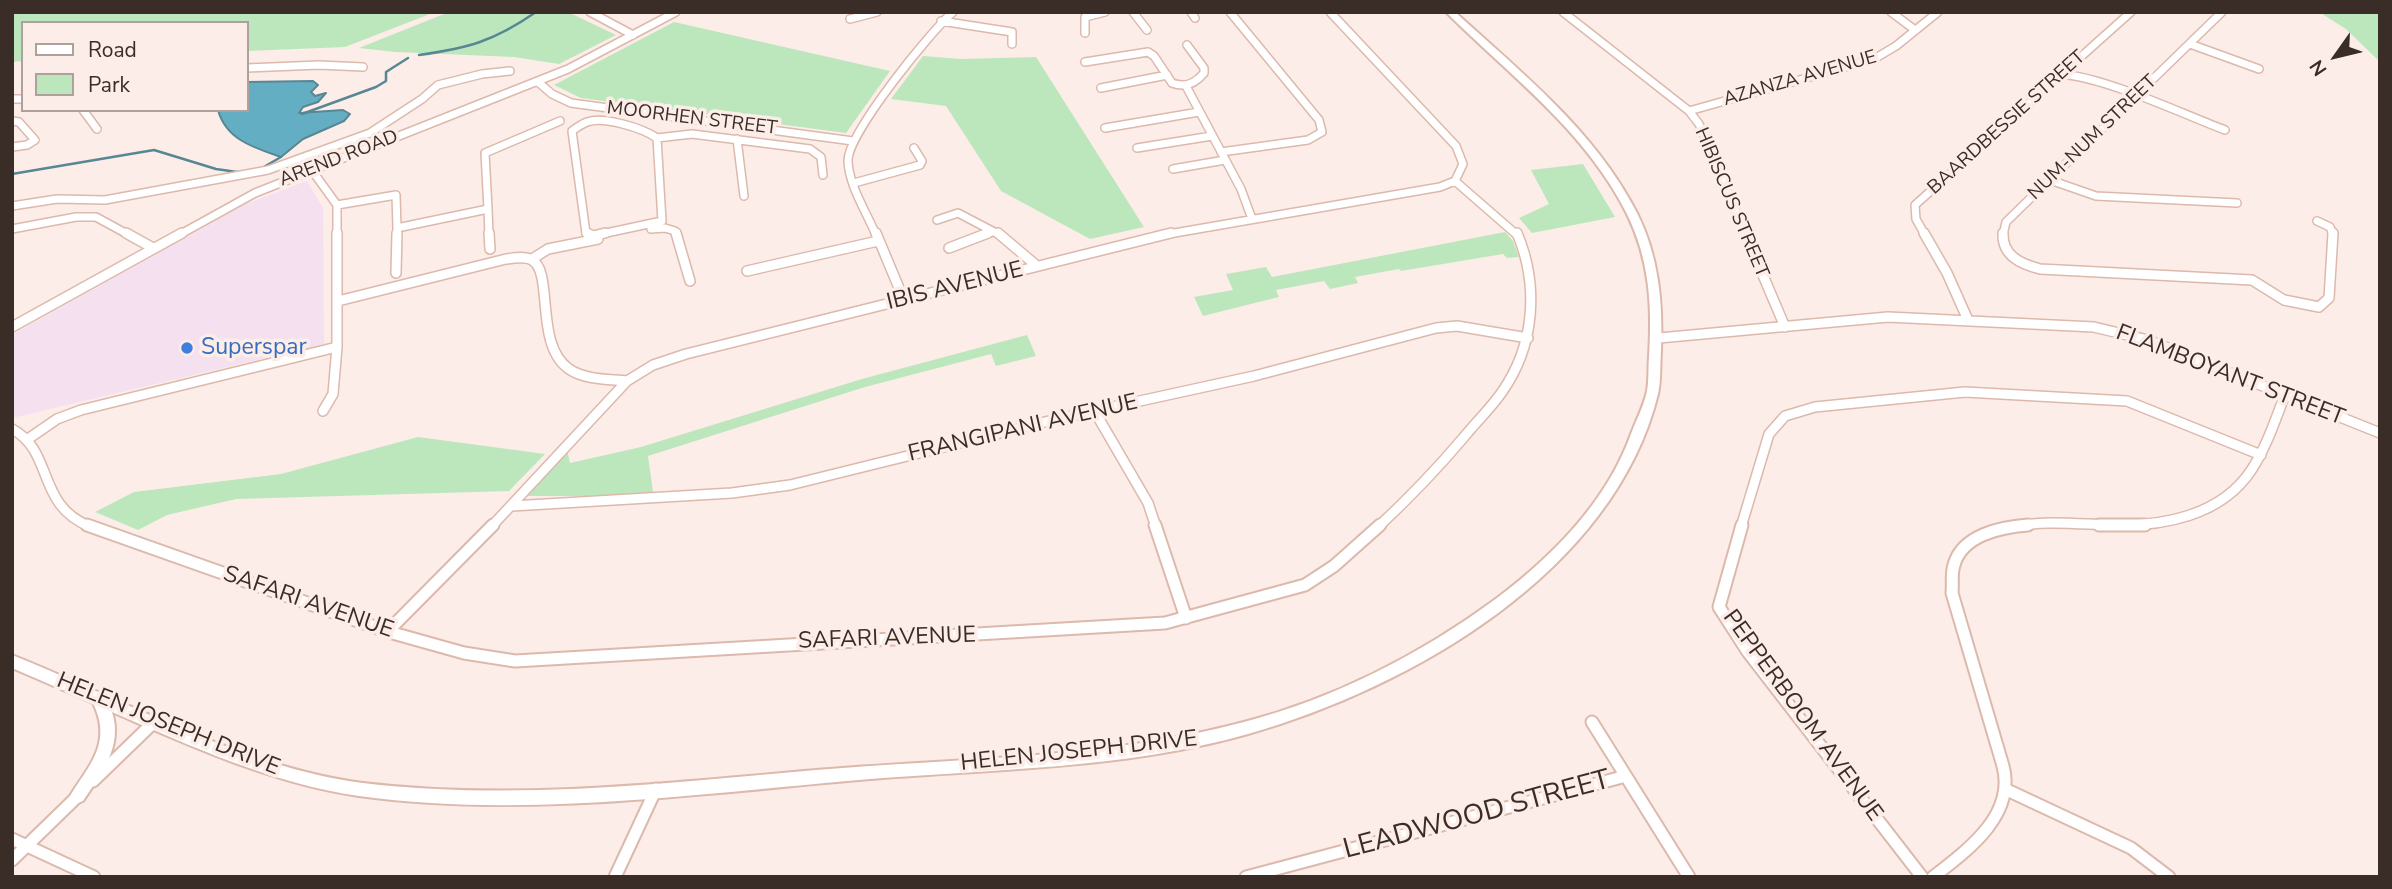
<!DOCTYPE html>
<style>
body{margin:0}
#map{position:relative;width:2392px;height:889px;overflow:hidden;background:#fcede8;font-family:"Nunito Sans",sans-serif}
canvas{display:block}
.frame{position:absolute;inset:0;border:14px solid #3a2c27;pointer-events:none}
.legend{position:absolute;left:21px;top:21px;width:228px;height:91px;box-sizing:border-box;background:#fcede8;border:2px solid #aea09b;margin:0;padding:9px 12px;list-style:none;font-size:21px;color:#3a2c27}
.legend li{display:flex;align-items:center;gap:14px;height:35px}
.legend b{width:35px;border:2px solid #aea09b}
.north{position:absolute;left:2301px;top:21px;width:70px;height:70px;-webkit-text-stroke:5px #fcede8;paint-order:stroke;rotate:236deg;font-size:19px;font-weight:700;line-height:28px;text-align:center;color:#3a2c27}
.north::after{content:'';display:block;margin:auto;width:24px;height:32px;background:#3a2c27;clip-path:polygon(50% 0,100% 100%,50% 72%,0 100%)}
</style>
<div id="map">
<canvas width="2392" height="889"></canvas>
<div class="frame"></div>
<ul class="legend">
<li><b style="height:9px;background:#fff"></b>Road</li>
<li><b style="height:19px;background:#bce7bc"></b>Park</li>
</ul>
<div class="north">N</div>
</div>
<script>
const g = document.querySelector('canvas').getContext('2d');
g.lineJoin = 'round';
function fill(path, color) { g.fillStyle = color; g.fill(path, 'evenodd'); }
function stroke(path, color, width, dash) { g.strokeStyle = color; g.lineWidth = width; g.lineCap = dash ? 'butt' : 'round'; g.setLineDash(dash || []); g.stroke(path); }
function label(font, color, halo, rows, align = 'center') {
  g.font = font + ' "Nunito Sans",sans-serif'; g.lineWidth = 7; g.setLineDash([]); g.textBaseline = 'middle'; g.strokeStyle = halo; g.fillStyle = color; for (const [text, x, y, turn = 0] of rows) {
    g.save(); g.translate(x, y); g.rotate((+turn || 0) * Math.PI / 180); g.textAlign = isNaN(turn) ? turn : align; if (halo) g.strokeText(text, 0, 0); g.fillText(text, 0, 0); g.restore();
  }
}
fill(new Path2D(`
 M 307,181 L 323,208 L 324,344 L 12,418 L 12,335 L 246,204 Z`), '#f4e0ef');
fill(new Path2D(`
 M 12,12 L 435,12 L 345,47 L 247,51 L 247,23 L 23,23 L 23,61 L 12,62 Z
 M 449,12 L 568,12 L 616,35 L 559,64 L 514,57 L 396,52 L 359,48 Z
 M 2319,12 L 2380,12 L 2380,62 L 2346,29 Z
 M 674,22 L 890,71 L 846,133 L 581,98 L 554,85 Z
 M 923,56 L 961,59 L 1036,57 L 1144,227 L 1090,239 L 1001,191 L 946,106 L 891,99 Z
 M 1583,164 L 1615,217 L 1532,233 L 1519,218 L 1549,204 L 1531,170 Z
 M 1505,232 L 1513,241 L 1519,257 L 1507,258 L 1503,254 L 1401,271 L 1399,269 L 1355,277 L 1358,283 L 1330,289 L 1324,281 L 1276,290 L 1279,297 L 1203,316 L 1194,297 L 1233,290 L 1226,274 L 1266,267 L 1272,277 Z
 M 1027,335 L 1036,356 L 996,366 L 991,354 L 865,387 L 648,456 L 653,492 L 587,496 L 527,496 L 567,450 L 570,463 L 641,447 L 862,379 Z
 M 418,437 L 545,454 L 509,491 L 236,499 L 167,515 L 138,530 L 95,512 L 134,492 L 281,474 Z`), '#bce7bc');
const water = new Path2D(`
 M 313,81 L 318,85 L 311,92 L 315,96 L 326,93 L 318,102 L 303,107 L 299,113 L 343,110 L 350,114 L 344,121 L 303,139 L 281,157 C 255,148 226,140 218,110 L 247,110 L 247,82 Z`);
fill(water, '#64aec3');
stroke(water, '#578794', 2);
stroke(new Path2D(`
 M 419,55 C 469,48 494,41 536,12
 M 302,114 L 376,87 L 386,81 L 386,72 L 408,58
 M 262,168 L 281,157
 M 12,174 L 154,150 L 216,169 L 237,172`), '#578794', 2.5);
const minorFar2 = new Path2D(`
 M 590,12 L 633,35
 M 1133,12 L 1147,30
 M 1191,12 L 1195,18
 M 1330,12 L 1456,146 L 1463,164 L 1455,181
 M 1563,12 L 1689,111 L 1699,124 L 1746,235
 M 1891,12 L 1915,30
 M 850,19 L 877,12
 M 941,21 L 1012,32 L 1012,44
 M 1085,33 L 1085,17 L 1105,12
 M 2190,44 L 2259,69
 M 1085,62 L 1148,52 L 1154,56 L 1172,83 C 1185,88 1195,84 1204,73 L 1204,68 L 1187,45
 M 247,68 L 319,65 L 363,67
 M 2061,74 C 2107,78 2180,113 2225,130
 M 538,82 L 552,94 L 571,103 L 853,141
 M 1186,86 L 1241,189 L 1252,219
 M 1101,88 L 1167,75
 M 12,99 L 23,99
 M 83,110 L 97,129
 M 1689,111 L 1874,59 L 1896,46 L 1938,12
 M 12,121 L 19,122 L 35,140 L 27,145 L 12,147
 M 1105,128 L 1199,112
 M 657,138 L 692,134 L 810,149 L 821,157 L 823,175
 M 737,139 L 744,196
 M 1137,148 L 1212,136
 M 1221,152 L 1308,140 L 1322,132 L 1319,120 L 1230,12
 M 311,169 L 337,205 L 337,235
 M 1173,169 L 1225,160
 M 2050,180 L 2096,196 L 2237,203
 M 1455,181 L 1517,235
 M 854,183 L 920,165 L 922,161 L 914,148
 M 337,205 L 396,195 L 397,228 L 488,209 L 485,153 L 560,121
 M 12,206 L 57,199 L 105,200 L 268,170 L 370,133 L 422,99 L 438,85 L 482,74 L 510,71
 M 488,209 L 489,235
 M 937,220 L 958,213 L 1000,235
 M 2317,221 L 2330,227 L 2333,235
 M 12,229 L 76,217 L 96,217 L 129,235
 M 651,229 L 665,228 L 675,231 L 676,235
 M 179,235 L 255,193 L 568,69 L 676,12
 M 397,235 L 397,228
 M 591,235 L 586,233 L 572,131 C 576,128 582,124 587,122 C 604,116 642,128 657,138 L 662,221 L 597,235
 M 876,235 C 867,213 848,184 848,160 C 849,132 930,32 953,12
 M 984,235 L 992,232
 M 1163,235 L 1440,187 L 1455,181
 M 1925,235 L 1916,219 L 1915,205 L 2131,12
 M 2003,235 L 2006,222 L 2222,12`);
const minorFar1 = new Path2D(`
 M 126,233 L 153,248
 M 489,233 L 490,249
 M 587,233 L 593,236 L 605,233
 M 676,233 L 690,281
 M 876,233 L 904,300
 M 998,233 L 1037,266
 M 1745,233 L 1785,327
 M 1924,233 L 1947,273 L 1968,320
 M 2003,233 C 2002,256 2021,264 2040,269 L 2252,280 L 2284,300 L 2319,307 L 2329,298 L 2333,233
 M 949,248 L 988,233
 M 532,259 L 548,249 L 598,239
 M 747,271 L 878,241
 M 396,273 L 397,233
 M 338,301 L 506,259 C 514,258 525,256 532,260 C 554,272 534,345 569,369 C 585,380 609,379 627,381
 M 12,327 L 182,233
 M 1659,338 L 1888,317 L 2094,327 L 2148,340 L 2380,433
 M 323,411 L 333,394 L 337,347 L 337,233
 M 1095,412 L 1148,503 L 1156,527
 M 12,429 C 55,452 35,505 91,527
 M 28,439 L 57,419 L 81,410 L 337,347
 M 512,506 L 732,493 L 790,485 L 1053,420 L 1254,376 L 1436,328 L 1457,326 L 1528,338
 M 491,527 L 627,381 L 653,365 L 686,354 L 1171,233
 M 1378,527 C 1408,499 1437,469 1464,437 C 1476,422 1491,408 1502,392 C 1535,345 1539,285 1517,233
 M 1741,527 L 1769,434 L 1785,416 L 1815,407 L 1965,392 L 2127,401 L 2261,455
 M 2012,527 C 2043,520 2077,524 2109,525 C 2162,527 2222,516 2252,469 C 2267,446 2275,420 2285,395`);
const minor = new Path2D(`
 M 87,525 L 389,632 L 464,653 L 515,661 L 1165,623 L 1305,585 L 1334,566 L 1380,525
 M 1155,525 L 1186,618
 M 1742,525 L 1719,607 L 1748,652 L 1922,877
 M 2099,525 L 2145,525
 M 388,631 L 493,525
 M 1592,722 L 1689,877
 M 93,781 L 153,723
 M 2007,790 L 2131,848 L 2169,877
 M 12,839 L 94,877
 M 12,860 L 82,792
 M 615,877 L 656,789
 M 1246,877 L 1626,776
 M 1933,877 C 1968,850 2016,815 2003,766 L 1952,593 C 1953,584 1951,573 1954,565 C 1962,535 2001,527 2028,525`);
const tertiary = new Path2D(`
 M 1446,12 L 1455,12 C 1522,73 1595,131 1637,213 C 1659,257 1663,303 1661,351 C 1660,365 1661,381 1658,394 C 1614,572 1412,687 1248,734 C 1125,769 996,769 870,779 C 703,793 525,819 359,796 C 273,784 191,746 112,712 C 123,746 102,773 83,801 L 78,803 L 73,801 L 70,796 L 73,791 C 93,761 111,740 93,703 L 12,668 L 12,655 C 123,699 244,768 363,783 C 513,801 666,783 816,770 C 958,758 1105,759 1244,722 C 1335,698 1421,654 1497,598 C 1553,556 1607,501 1631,434 C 1636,420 1644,406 1647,391 C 1649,381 1648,368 1649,357 C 1652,306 1650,261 1627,214 C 1585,130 1510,76 1446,12 Z`);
stroke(minorFar2, '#dcb9ac', 10);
stroke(minorFar1, '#dcb9ac', 12);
stroke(minor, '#dcb9ac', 15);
stroke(tertiary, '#dcb9ac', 4);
stroke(minorFar2, '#fff', 7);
stroke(minorFar1, '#fff', 9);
stroke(minor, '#fff', 11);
fill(tertiary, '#fff');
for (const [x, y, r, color] of [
 [187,348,7,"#3f7fe0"]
]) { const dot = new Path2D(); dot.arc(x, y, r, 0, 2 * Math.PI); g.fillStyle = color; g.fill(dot); stroke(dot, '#fcede8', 2.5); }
label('19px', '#3a2c27', '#fcede8', [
 ["AZANZA AVENUE",1800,79,-16],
 ["MOORHEN STREET",692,119,7],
 ["BAARDBESSIE STREET",2007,123,-42],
 ["NUM-NUM STREET",2093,138,-44],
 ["AREND ROAD",339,159,-21],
 ["HIBISCUS STREET",1731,203,67]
]);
label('23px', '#3a2c27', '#fcede8', [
 ["IBIS AVENUE",955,287,-14],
 ["FLAMBOYANT STREET",2230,376,21],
 ["FRANGIPANI AVENUE",1023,429,-13],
 ["SAFARI AVENUE",308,603,19],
 ["SAFARI AVENUE",887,639,-2],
 ["PEPPERBOOM AVENUE",1802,716,54],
 ["HELEN JOSEPH DRIVE",168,725,22],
 ["HELEN JOSEPH DRIVE",1079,752,-6]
]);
label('23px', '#366cbe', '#fcede8', [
 ["Superspar",201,348]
], 'left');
label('28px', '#3a2c27', '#fcede8', [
 ["LEADWOOD STREET",1477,816,-15]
]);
</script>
